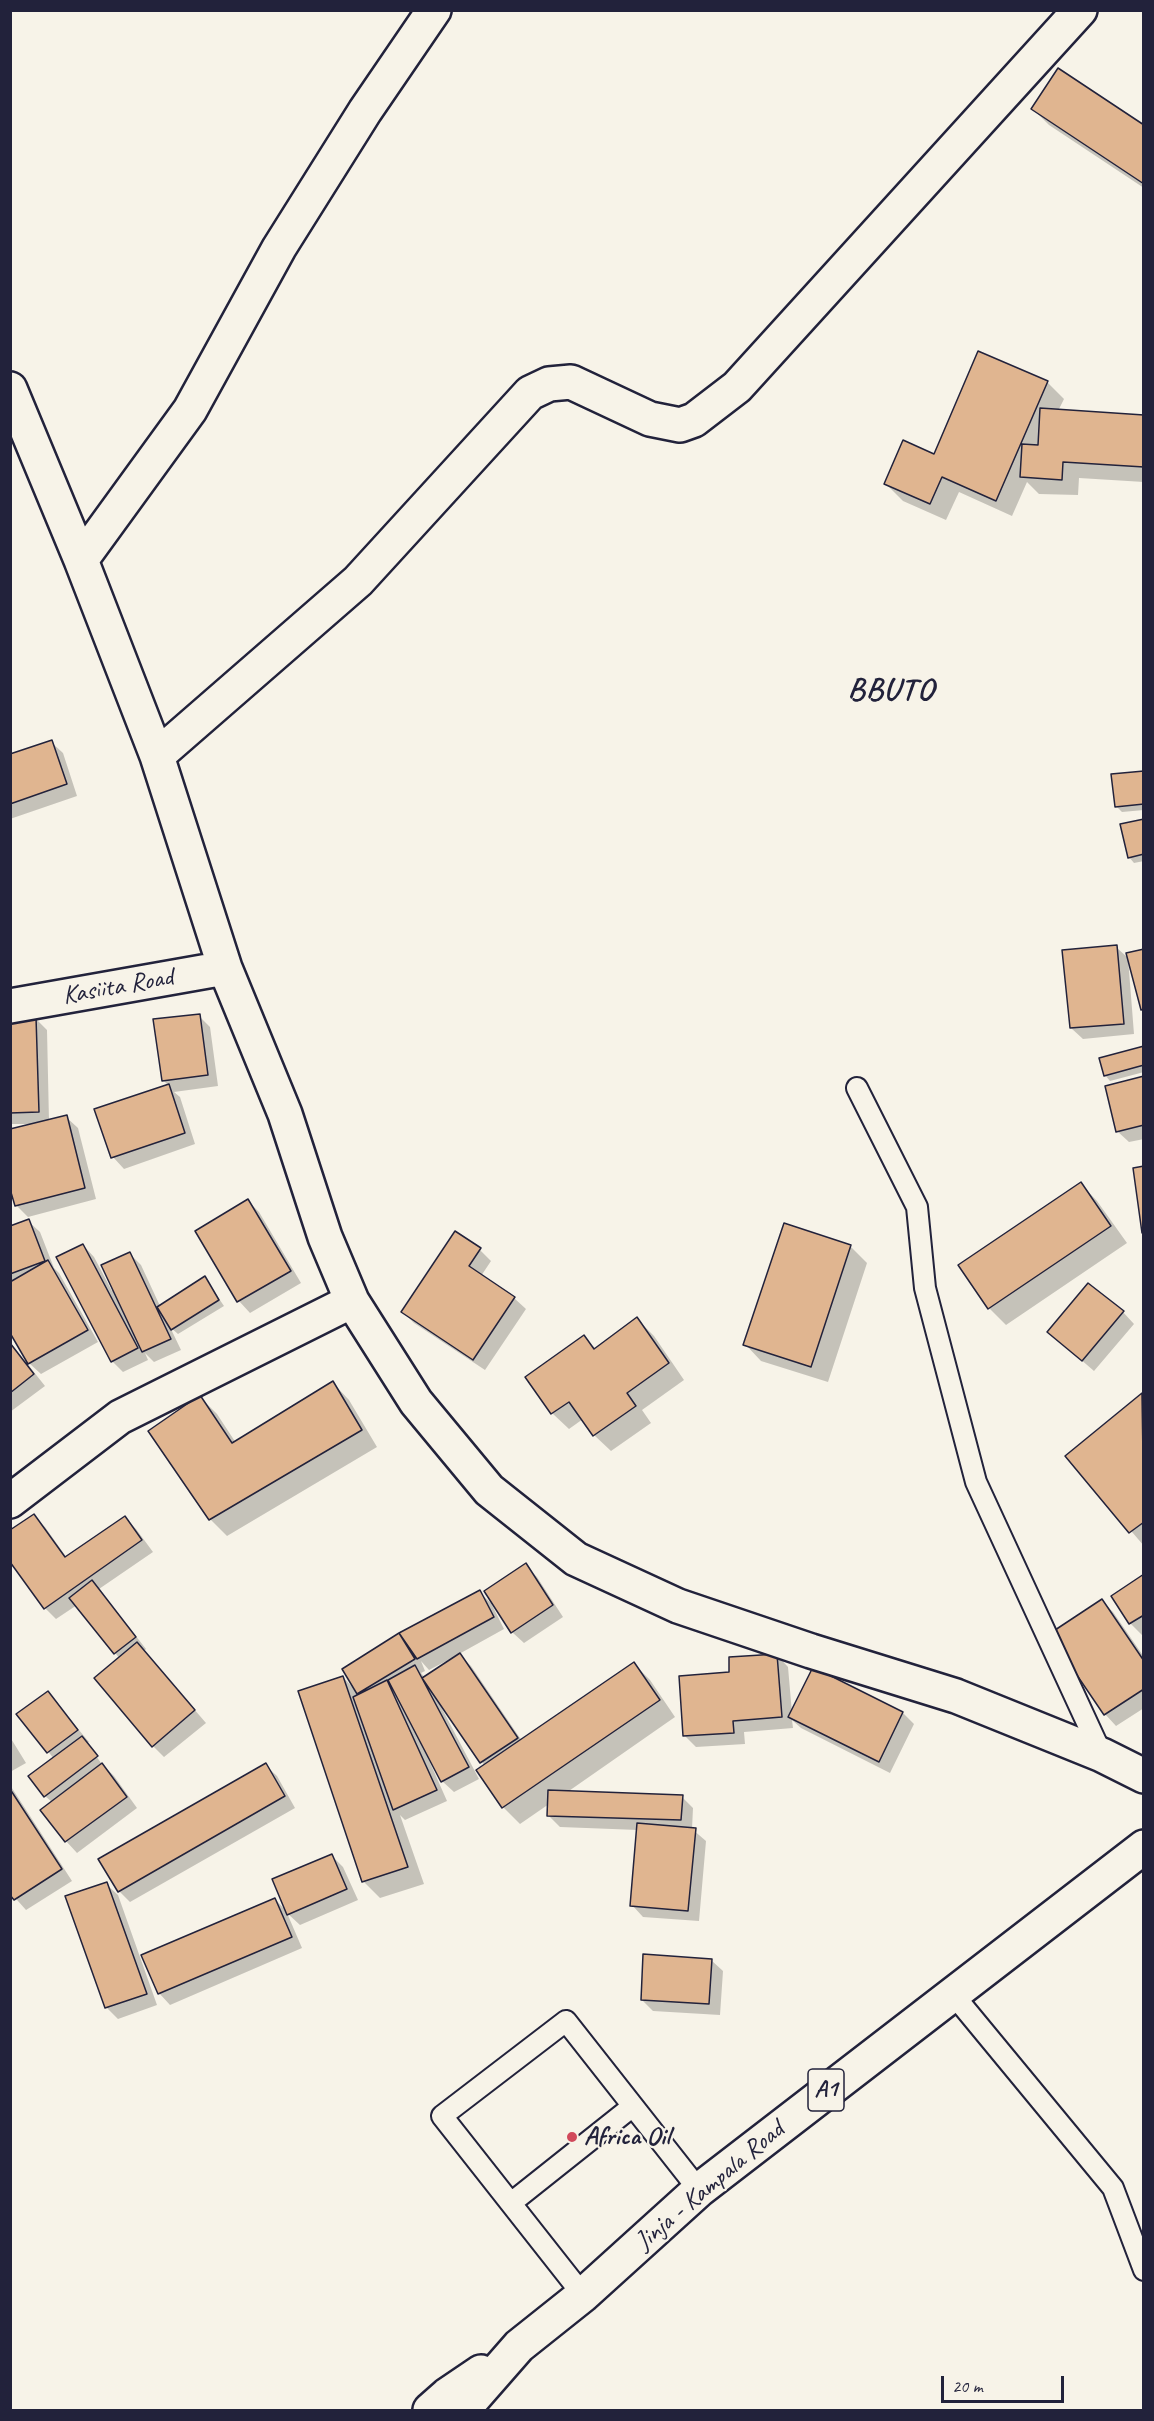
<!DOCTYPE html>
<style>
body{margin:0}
#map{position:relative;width:1154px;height:2421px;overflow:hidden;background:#f7f3e8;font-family:Caveat,sans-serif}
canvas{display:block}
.frame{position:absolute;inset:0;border:12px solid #22223b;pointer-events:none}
.scale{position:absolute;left:941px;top:2376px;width:123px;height:27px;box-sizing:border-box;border:3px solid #22223b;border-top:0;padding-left:8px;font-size:18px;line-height:21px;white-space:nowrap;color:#22223b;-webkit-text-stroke:4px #f7f3e8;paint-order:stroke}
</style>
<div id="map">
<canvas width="1154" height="2421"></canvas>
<div class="frame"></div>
<div class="scale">20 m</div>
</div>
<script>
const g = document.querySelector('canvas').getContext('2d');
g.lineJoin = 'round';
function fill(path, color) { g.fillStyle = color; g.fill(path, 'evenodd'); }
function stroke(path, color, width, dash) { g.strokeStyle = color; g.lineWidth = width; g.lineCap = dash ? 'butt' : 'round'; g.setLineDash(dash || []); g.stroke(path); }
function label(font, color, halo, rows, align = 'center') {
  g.font = font + ' Caveat,sans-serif'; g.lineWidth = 4.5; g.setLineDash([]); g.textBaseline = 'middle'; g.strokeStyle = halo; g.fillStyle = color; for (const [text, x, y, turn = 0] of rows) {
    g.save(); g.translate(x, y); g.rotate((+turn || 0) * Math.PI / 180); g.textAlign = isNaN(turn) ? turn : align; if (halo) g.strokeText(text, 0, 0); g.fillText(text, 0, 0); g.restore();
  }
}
fill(new Path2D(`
 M 1033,109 L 1144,126 L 1144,188 L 1049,125 Z
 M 1047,382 L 1064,399 L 1058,411 L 1144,416 L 1144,482 L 1079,478 L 1078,495 L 1039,494 L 1027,482 L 1012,516 L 959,492 L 946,520 L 903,501 L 886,484 L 934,456 Z
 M 51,742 L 63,753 L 77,796 L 10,819 L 10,756 Z
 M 1144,773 L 1144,810 L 1122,812 L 1116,806 Z
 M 1144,821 L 1144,861 L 1134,863 L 1129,857 Z
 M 1116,947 L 1128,958 L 1134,1034 L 1083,1039 L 1071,1028 Z
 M 199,1016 L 210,1027 L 218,1086 L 174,1092 L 180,1097 L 195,1144 L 124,1169 L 113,1157 L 168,1085 L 163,1080 Z
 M 10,1019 L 36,1019 L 47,1030 L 49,1121 L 66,1117 L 78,1128 L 96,1199 L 28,1217 L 16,1205 L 34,1124 L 10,1124 Z
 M 1144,1047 L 1144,1072 L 1110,1081 L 1105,1075 Z
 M 1144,1078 L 1144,1139 L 1129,1142 L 1117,1131 Z
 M 1081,1184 L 1097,1201 L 1127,1243 L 1006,1325 L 989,1308 L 960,1266 Z
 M 248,1201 L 259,1212 L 301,1283 L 250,1313 L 239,1301 L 197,1232 Z
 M 28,1221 L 40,1232 L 54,1268 L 59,1273 L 98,1342 L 41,1374 L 29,1363 L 10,1330 L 10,1228 Z
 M 456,1233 L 480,1250 L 491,1261 L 481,1276 L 514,1298 L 526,1309 L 485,1370 L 414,1323 L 403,1312 Z
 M 83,1245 L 94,1257 L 112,1291 L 130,1254 L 141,1265 L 160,1306 L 205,1278 L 224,1306 L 178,1334 L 170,1327 L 181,1350 L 154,1362 L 145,1353 L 148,1360 L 123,1372 L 112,1361 Z
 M 850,1246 L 867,1263 L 828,1382 L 761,1361 L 745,1344 Z
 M 1123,1312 L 1134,1324 L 1094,1371 L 1049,1332 Z
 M 637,1319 L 654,1336 L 684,1380 L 642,1410 L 651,1423 L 611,1451 L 594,1435 L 583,1419 L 569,1429 L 552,1413 L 584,1337 L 596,1349 Z
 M 10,1342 L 45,1386 L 10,1412 Z
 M 333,1383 L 349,1400 L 377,1447 L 227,1536 L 210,1519 L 150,1431 L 200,1397 L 217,1414 L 236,1443 Z
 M 1142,1395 L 1144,1397 L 1144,1546 L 1067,1456 Z
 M 34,1516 L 45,1527 L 67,1558 L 125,1518 L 136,1529 L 153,1552 L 99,1589 L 146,1649 L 144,1651 L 206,1723 L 164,1757 L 153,1746 L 120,1659 L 77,1605 L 56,1619 L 45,1608 Z
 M 525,1565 L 537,1577 L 563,1617 L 524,1643 L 512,1632 Z
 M 1144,1576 L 1144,1633 L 1142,1635 L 1130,1623 L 1113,1597 Z
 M 479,1592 L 491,1603 L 504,1629 L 459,1654 L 471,1666 L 522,1741 L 634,1664 L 650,1680 L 675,1717 L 566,1793 L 682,1797 L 693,1808 L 692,1829 L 706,1841 L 699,1921 L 643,1917 L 632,1905 L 638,1830 L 560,1827 L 549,1816 L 549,1804 L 520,1824 L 503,1807 L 478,1770 L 485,1766 L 442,1704 L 440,1705 L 479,1779 L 454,1792 L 442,1781 L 430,1757 L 428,1758 L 447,1801 L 405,1820 L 400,1815 L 424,1884 L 380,1898 L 363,1881 L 343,1677 L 354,1689 L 400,1634 ZM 454,1657 L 455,1659 L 425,1678 L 421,1673 L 425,1671 L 421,1661 L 429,1670 Z
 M 1102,1601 L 1113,1612 L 1144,1657 L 1144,1708 L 1116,1726 L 1105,1714 Z
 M 777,1655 L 788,1667 L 792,1713 L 814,1669 L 903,1713 L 914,1724 L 890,1773 L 801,1728 L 792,1720 L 793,1728 L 744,1732 L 745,1744 L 696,1747 L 685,1736 L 731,1674 Z
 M 48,1693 L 89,1742 L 87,1743 L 101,1763 L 114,1776 L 137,1808 L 77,1853 L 66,1841 L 52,1802 L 45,1796 L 54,1759 L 19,1714 Z
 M 10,1737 L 26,1763 L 10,1772 Z
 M 265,1765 L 277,1776 L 295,1808 L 130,1902 L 119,1891 Z
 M 10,1785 L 72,1881 L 26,1910 L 10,1892 Z
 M 332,1856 L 343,1867 L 358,1900 L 300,1925 L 287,1913 L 302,1948 L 170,2005 L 159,1993 L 275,1899 L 287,1912 Z
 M 106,1884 L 118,1895 L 157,2005 L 118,2019 L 107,2008 L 67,1897 Z
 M 711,1960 L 723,1971 L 720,2015 L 653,2011 L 642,2000 Z`), '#0003');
const building = new Path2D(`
 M 1058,68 L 1144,125 L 1144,184 L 1031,109 Z
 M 978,351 L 1048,381 L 996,501 L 942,477 L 930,504 L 884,484 L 903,440 L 934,454 Z
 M 1040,408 L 1144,415 L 1144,467 L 1063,462 L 1062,480 L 1020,477 L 1022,444 L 1038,445 Z
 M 52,740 L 67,784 L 10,804 L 10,754 Z
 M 1144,771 L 1144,804 L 1115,807 L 1111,774 Z
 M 1144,819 L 1144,854 L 1128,858 L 1120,824 Z
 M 1117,945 L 1124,1024 L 1070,1028 L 1062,950 Z
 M 1144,949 L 1144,1009 L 1141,1010 L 1126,953 Z
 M 200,1014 L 208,1075 L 162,1081 L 153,1019 Z
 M 36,1017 L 39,1112 L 10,1113 L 10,1018 Z
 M 1144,1046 L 1144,1065 L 1104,1076 L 1099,1058 Z
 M 1144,1076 L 1144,1125 L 1116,1132 L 1105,1086 Z
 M 169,1084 L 185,1133 L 111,1158 L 94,1109 Z
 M 67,1115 L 85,1188 L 15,1206 L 10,1189 L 10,1129 Z
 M 1144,1166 L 1144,1233 L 1142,1233 L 1133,1168 Z
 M 1081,1182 L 1111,1226 L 988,1309 L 958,1265 Z
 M 248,1199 L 291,1271 L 237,1302 L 195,1231 Z
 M 29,1219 L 45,1261 L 10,1274 L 10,1226 Z
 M 784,1223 L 851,1245 L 811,1367 L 743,1345 Z
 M 455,1231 L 481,1248 L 469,1266 L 515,1297 L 473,1360 L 401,1312 Z
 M 83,1244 L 138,1348 L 111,1362 L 56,1257 Z
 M 130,1252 L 171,1339 L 142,1352 L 101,1265 Z
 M 48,1260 L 88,1330 L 28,1364 L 10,1333 L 10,1282 Z
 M 205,1276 L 219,1300 L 171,1330 L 157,1307 Z
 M 1088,1283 L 1124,1311 L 1082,1361 L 1047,1332 Z
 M 637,1317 L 669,1363 L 627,1393 L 636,1406 L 593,1436 L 569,1402 L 551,1414 L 525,1377 L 584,1335 L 594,1349 Z
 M 10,1343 L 34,1374 L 10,1393 Z
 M 333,1381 L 362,1430 L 209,1520 L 148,1431 L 200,1395 L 232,1443 Z
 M 1142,1393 L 1144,1522 L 1129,1533 L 1065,1456 Z
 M 34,1514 L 65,1557 L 125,1516 L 142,1540 L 44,1609 L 10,1562 L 10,1530 Z
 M 526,1563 L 553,1605 L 511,1633 L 484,1591 Z
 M 1144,1574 L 1144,1615 L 1129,1624 L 1111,1596 Z
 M 92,1580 L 136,1637 L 114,1654 L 69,1598 Z
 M 480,1590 L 494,1617 L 417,1659 L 399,1633 Z
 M 1102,1599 L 1144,1661 L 1144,1689 L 1104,1715 L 1049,1634 Z
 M 399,1633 L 415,1659 L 357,1694 L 342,1669 Z
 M 137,1642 L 195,1710 L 152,1747 L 94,1678 Z
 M 460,1653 L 518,1738 L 480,1763 L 422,1678 Z
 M 777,1654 L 782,1717 L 733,1721 L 734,1733 L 683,1736 L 679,1676 L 729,1672 L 729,1657 Z
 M 634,1662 L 660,1700 L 502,1808 L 476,1770 Z
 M 415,1665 L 469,1767 L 441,1782 L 388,1680 Z
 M 813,1667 L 903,1712 L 879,1762 L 788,1717 Z
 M 343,1676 L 408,1867 L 362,1882 L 298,1691 Z
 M 387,1680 L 437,1790 L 393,1810 L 353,1697 Z
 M 48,1691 L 78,1730 L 47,1753 L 16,1714 Z
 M 82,1736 L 98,1756 L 44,1797 L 28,1776 Z
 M 102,1763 L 127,1797 L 65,1842 L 40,1810 Z
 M 266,1763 L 285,1796 L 118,1892 L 98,1859 Z
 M 10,1789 L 62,1869 L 14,1900 L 10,1895 Z
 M 548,1790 L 683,1795 L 681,1820 L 547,1816 Z
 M 637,1823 L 696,1828 L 688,1911 L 630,1906 Z
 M 332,1854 L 347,1889 L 287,1915 L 272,1879 Z
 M 107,1882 L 147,1994 L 105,2008 L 65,1896 Z
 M 275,1898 L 292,1937 L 158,1994 L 141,1955 Z
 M 643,1954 L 712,1959 L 709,2004 L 641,2000 Z`);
fill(building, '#e0b590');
stroke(building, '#22223b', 1.5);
const lane = new Path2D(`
 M 857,1088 L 917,1207 L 925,1288 L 976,1482 L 1102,1755
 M 952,1993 L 1113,2188 L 1144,2270
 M 511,2203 L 633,2106
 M 583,2295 L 442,2116 L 566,2021 L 699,2190`);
const street = new Path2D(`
 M 10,389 L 81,560 L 157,756 L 225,968 L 285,1114 L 325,1237 L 352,1301 L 416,1402 L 489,1490 L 576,1559 L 678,1606 L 811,1651 L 956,1696 L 1102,1755 L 1144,1776
 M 81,560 L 190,410 L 279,248 L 365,111 L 434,10
 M 157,756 L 358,581 L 530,393 L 549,384 L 571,382 L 650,419 L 680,425 L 694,420 L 737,387 L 1080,10
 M 10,1006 L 225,968
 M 10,1501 L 120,1417 L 352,1301`);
const highway = new Path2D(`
 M 430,2410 L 447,2395 L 481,2372
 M 463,2410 L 519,2346 L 583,2295 L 699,2190 L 1144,1847`);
stroke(lane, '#22223b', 24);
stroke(street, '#22223b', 38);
stroke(highway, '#22223b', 38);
stroke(lane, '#f7f3e8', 20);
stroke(street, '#f7f3e8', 33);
stroke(highway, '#f7f3e8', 33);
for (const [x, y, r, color] of [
 [572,2137,6,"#d1495b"]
]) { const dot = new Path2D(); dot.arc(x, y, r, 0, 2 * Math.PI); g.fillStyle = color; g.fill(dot); stroke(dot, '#f7f3e8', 2); }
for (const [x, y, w] of [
 [826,2090,36]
]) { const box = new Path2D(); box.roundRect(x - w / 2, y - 21, w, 42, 4.5); g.fillStyle = '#f7f3e8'; g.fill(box); stroke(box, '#22223b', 1.5); }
label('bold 24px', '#22223b', null, [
 ["A1",826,2090]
]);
label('26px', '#22223b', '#f7f3e8', [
 ["Kasiita Road",118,987,-10],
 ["Jinja - Kampala Road",710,2186,-40]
]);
label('bold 26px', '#22223b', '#f7f3e8', [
 ["Africa Oil",584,2137]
], 'left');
g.letterSpacing = '1.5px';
label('bold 32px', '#22223b', '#f7f3e8', [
 ["BBUTO",891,691]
]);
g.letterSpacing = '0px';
</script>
